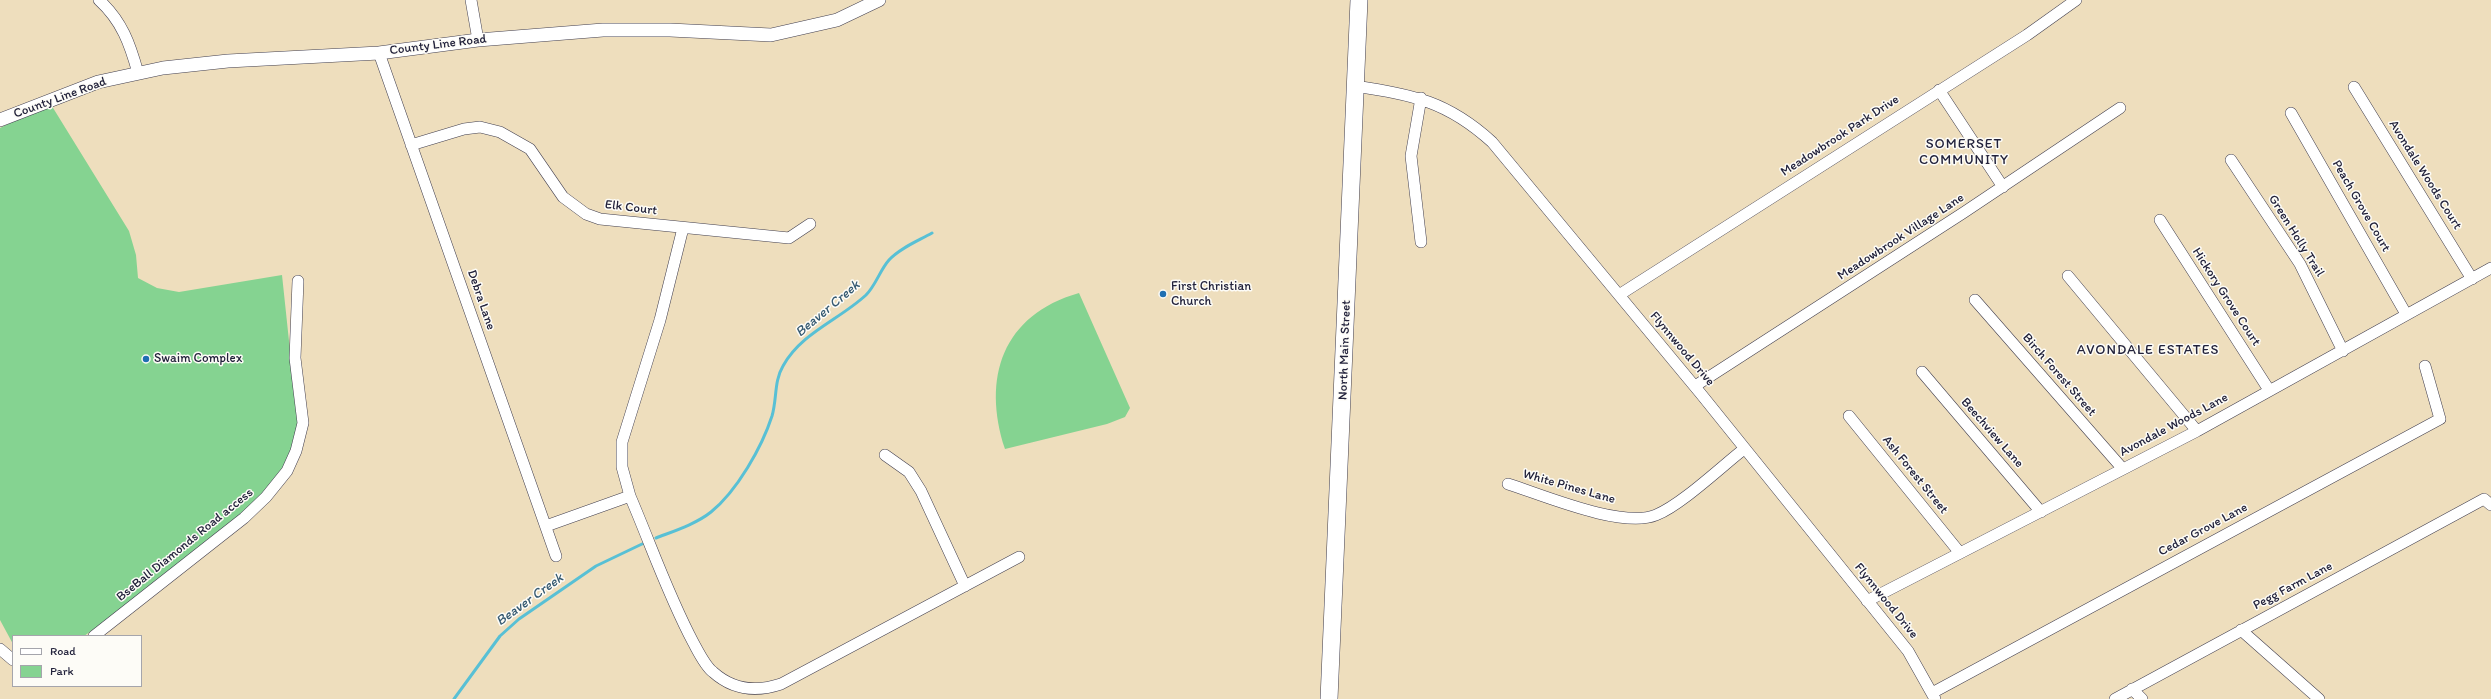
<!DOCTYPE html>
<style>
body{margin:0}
#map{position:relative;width:2491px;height:699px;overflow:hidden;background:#eedebd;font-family:Itim,sans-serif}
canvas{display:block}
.legend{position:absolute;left:12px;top:635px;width:130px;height:52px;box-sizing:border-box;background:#fdfcf7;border:1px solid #a5a5ac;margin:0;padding:5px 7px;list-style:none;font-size:12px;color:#22223b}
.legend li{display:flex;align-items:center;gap:8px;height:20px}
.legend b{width:20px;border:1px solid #a5a5ac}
</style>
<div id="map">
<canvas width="2491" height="699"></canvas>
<ul class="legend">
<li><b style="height:5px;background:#fff"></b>Road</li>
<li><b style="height:11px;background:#85d391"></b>Park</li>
</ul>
</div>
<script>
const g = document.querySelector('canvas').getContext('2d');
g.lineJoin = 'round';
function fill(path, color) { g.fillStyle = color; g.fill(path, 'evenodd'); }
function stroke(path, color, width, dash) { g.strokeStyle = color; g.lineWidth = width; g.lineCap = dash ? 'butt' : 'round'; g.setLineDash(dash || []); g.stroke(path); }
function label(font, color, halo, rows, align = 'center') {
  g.font = font + ' Itim,sans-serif'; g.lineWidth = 3; g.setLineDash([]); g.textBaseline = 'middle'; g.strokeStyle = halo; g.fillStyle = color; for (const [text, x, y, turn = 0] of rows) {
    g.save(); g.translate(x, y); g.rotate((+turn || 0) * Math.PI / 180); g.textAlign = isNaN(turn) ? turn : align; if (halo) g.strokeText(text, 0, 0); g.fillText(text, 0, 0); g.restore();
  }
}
fill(new Path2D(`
 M 50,103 L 129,231 L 136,255 L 138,278 L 157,288 L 179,292 L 282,275 L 298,426 L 290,461 L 264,496 L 144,594 L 84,636 L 13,636 L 13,644 L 0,620 L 0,128 Z
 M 1079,293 L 1130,408 L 1125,417 L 1107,424 L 1005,449 C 982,378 1002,315 1079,293 Z`), '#85d391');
stroke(new Path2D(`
 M 656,538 C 674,531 696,524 711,512 C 737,491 762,447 772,416 C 777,399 774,381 783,366 C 801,333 839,320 866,295 C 876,285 880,270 889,260 C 900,248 918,241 932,233
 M 454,699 L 500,636 L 519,619 L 596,566 L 642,544`), '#58c0d5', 3);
const minor = new Path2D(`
 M 99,0 C 122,21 130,44 138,73
 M 471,0 L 478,40
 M 379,53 L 556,556
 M 1355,86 C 1413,95 1447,101 1492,142 L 1701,394 L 1908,651 L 1935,699
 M 2354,87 L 2472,279
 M 1939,90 L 2003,187
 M 2291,113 L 2406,314
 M 411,145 L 464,129 L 480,127 L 500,132 L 530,149 L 563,197 L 586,214 L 600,219 L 789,238 L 810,224
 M 2231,160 L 2300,264 L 2343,351
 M 2160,220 L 2269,390
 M 1421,242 L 1411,156 L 1421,98
 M 2068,276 L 2197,431
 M 1619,295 L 2027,35 L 2076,0
 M 1975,300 L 2122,468
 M 1922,372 L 2041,512
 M 1695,386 L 1963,213 L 2120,108
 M 1849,416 L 1960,553
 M 885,455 L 909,472 L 921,491 L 965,586
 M 1508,484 C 1543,495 1622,529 1656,515 C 1681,505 1721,467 1744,449
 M 630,496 L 622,467 L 622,442 L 660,320 L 683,228
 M 546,526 L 630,496 C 651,545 668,595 693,642 C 698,651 705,666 713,672 C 733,690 757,692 781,684 L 1019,557
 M 1867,601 L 2197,431 L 2491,268
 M 2241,630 L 2319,699
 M 94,636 L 244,518 L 266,497 L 287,471 L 296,451 L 303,423 L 295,358 L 298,281
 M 0,649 L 13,660
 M 2132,689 L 2142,699
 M 1932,693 L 2440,419 L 2425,366
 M 2115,699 L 2484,499 L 2491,505`);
const tertiary = new Path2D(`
 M 0,120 L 98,82 L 163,68 L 228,61 L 379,53 L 478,40 L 603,30 L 670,30 L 771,35 L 837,20 L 879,0`);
const primary = new Path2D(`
 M 1329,699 L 1359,0`);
stroke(minor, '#413e4e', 12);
stroke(tertiary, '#413e4e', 14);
stroke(primary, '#413e4e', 18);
stroke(minor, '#fff', 11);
stroke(tertiary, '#fff', 13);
stroke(primary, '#fff', 17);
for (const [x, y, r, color] of [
 [1163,294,4,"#1f6fb2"],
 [146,359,4,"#1f6fb2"]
]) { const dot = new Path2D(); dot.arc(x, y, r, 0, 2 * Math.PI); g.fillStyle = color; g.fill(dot); stroke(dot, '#fdfcf7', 1.5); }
label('13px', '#22223b', '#fdfcf7', [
 ["County Line Road",438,45,-7],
 ["County Line Road",60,98,-20],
 ["Meadowbrook Park Drive",1840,136,-33],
 ["Avondale Woods Court",2425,175,58],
 ["Peach Grove Court",2361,206,60],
 ["Elk Court",631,208,7],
 ["Green Holly Trail",2296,236,58],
 ["Meadowbrook Village Lane",1901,237,-33],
 ["Hickory Grove Court",2226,297,57],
 ["Debra Lane",481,300,71],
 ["Flynnwood Drive",1682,349,50],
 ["North Main Street",1345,350,-88],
 ["Birch Forest Street",2059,375,49],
 ["Avondale Woods Lane",2174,425,-28],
 ["Beechview Lane",1992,433,49],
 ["Ash Forest Street",1915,475,51],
 ["White Pines Lane",1569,487,16],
 ["Cedar Grove Lane",2203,530,-28],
 ["BseBall Diamonds Road access",185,545,-39],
 ["Pegg Farm Lane",2293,586,-28],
 ["Flynnwood Drive",1886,601,51]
]);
label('13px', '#22223b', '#fdfcf7', [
 ["First Christian",1171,287],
 ["Church",1171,302],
 ["Swaim Complex",154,359]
], 'left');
g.letterSpacing = '1px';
label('14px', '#22223b', '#fdfcf7', [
 ["SOMERSET",1964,144],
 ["COMMUNITY",1964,160],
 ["AVONDALE ESTATES",2148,350]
]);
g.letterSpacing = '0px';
label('italic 14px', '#355971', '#fdfcf7', [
 ["Beaver Creek",828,309,-40],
 ["Beaver Creek",530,600,-36]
]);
</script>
